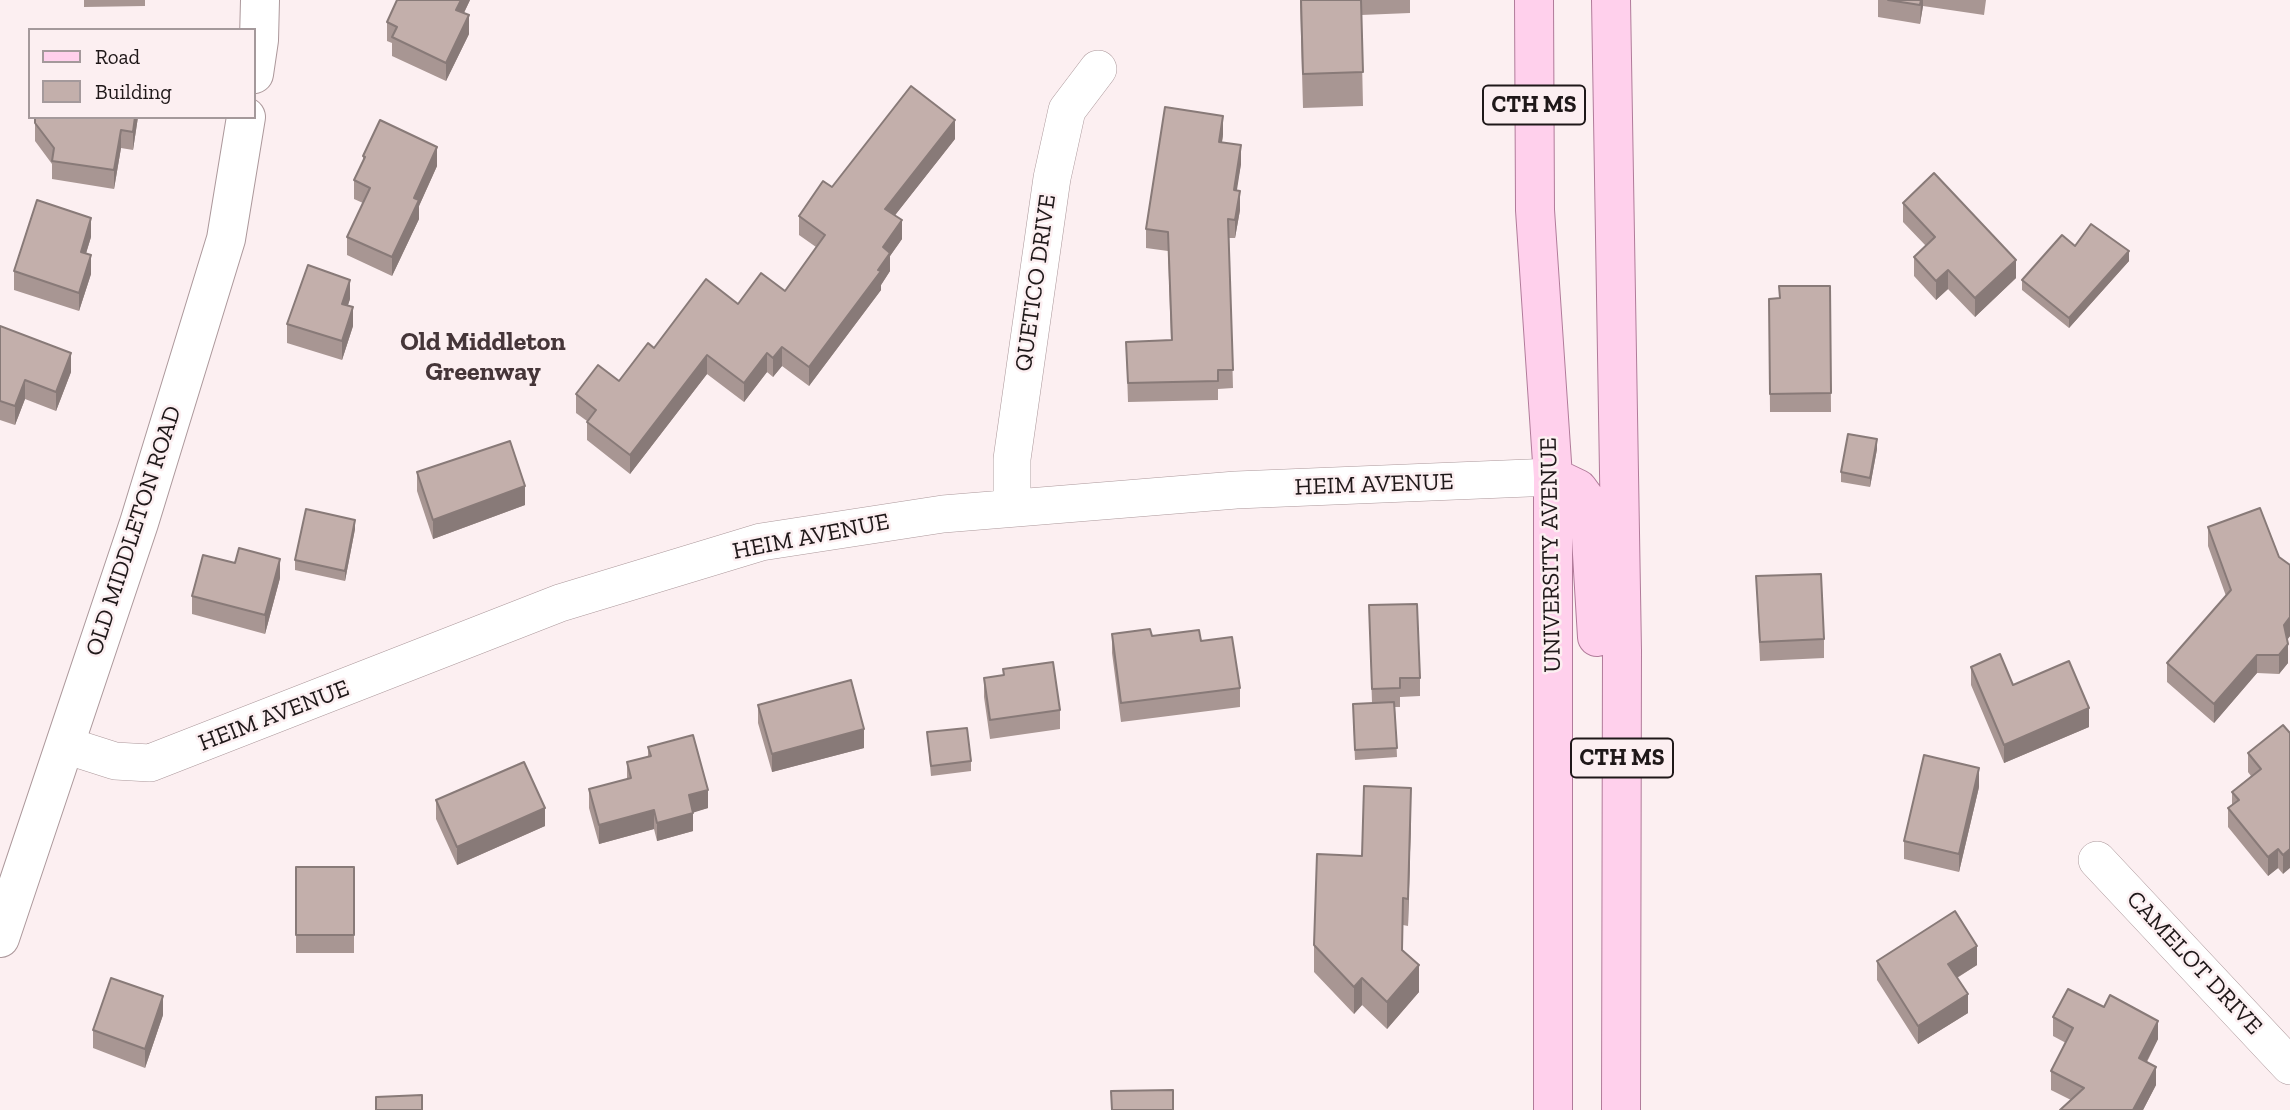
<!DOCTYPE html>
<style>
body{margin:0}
#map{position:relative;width:2290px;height:1110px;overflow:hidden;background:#fceff1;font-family:"Zilla Slab",serif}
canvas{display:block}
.legend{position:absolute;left:28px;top:28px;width:228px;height:91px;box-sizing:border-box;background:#fceff1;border:2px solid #a4999b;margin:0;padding:9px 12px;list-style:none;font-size:21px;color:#1f1819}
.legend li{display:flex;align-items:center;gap:14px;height:35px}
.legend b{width:35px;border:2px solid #a4999b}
</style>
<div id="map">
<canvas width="2290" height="1110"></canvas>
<ul class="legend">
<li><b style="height:9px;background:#ffd0ec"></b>Road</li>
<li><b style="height:19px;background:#c3afab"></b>Building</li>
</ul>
</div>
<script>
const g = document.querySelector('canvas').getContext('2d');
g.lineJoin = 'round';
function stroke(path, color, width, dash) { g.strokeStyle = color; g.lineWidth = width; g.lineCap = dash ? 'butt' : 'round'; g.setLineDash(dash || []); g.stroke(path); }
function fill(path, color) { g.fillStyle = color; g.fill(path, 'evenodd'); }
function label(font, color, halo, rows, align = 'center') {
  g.font = font + ' "Zilla Slab",serif'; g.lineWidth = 5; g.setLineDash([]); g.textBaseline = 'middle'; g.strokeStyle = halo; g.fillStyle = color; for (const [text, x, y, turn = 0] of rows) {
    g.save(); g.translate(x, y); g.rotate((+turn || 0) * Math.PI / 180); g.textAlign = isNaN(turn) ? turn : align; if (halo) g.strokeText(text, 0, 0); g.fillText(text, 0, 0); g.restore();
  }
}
const minor = new Path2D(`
 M 1012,508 L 1012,459 L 1052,178 L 1067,110 L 1098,69
 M 65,745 L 115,761 L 150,763 L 560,603 L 761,542 L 943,514 L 1236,490 L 1553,477
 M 2097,860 L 2290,1066`);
const tertiary = new Path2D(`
 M 254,74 L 259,40 L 260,0
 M 0,938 L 139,523 L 226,239 L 246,117`);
const primary = new Path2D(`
 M 1534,0 L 1535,210 L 1553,477 L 1553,1110
 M 1611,0 L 1622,650 L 1621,1110
 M 1553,477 L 1578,489 L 1589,504 L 1597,637`);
stroke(minor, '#ac989b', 38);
stroke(tertiary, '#ac989b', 40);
stroke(primary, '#b17b9a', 40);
stroke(minor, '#fff', 37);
stroke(tertiary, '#fff', 38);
stroke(primary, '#ffd0ec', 38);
fill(new Path2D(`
 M 84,0 L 145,0 L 145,6 L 84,7 Z
 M 397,0 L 470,0 L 464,13 L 469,34 L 446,81 L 392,56 L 392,43 L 387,41 L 387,22 Z
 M 1300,0 L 1410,0 L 1410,13 L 1361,15 L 1363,106 L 1303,108 Z
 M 1878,0 L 1986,0 L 1984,15 L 1923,6 L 1920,24 L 1878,17 Z
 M 138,117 L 133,150 L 121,148 L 114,189 L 52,179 L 52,164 L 35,141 L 35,123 Z
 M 1223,135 L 1222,142 L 1241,164 L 1236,191 L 1240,210 L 1235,238 L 1229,238 L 1233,388 L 1218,389 L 1218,400 L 1128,402 L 1126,342 L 1171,341 L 1168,251 L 1146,248 L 1146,229 Z
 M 955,139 L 895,215 L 902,239 L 890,256 L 890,271 L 881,285 L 881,290 L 809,386 L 782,366 L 773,377 L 767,372 L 744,402 L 707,374 L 630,474 L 587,440 L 587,421 L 576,413 L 576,394 L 619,381 L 654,348 L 738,304 L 785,291 L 816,247 L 799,235 L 799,216 L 832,187 Z
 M 363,156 L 437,166 L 419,206 L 419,219 L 392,276 L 347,255 L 347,237 L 363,203 L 354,199 L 354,180 L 363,162 Z
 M 1903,203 L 2016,278 L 1975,317 L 1948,289 L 1936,300 L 1914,276 L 1914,257 L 1926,246 L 1903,222 Z
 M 91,237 L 86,253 L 91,274 L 79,311 L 14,290 L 14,271 Z
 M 2075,246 L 2129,261 L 2069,328 L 2022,290 L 2022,280 Z
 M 1830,286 L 1831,412 L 1770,412 L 1769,299 L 1779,298 Z
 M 350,299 L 348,305 L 353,326 L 342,360 L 287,343 L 287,324 Z
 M 0,326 L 71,372 L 56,411 L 25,399 L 15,425 L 0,420 Z
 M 1877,449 L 1870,487 L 1841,482 L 1841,472 Z
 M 417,472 L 525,505 L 433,539 L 417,491 Z
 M 2208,527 L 2279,557 L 2290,565 L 2290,636 L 2287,640 L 2288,663 L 2279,674 L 2257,673 L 2214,723 L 2167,682 L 2167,663 L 2226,596 L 2208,546 Z
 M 355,529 L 345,581 L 295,570 L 295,560 Z
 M 1756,576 L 1824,639 L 1824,658 L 1760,661 Z
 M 280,578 L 265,634 L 192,614 L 192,596 Z
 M 1369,605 L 1420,678 L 1420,696 L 1400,697 L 1400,707 L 1395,707 L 1397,757 L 1355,760 L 1353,714 L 1372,703 Z
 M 1112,634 L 1152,636 L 1240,688 L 1240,707 L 1121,722 L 1112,653 Z
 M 1971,667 L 2013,685 L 2089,727 L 2004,763 L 1971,685 Z
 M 1003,669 L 1060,710 L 1060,729 L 990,739 L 984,697 L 984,678 L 1003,676 Z
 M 758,705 L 864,748 L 772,772 L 758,723 Z
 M 2283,725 L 2283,874 L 2278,868 L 2268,876 L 2228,827 L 2228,808 L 2232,805 L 2232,792 L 2251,776 L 2248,772 L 2248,753 Z
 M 927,732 L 971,761 L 971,771 L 931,776 Z
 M 648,747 L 708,808 L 693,812 L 693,831 L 657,841 L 654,829 L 599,844 L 589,808 L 589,789 L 627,779 L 627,762 L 648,757 Z
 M 1979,787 L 1959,872 L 1904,859 L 1904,841 Z
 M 436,800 L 545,826 L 457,865 L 436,819 Z
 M 1411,815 L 1408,926 L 1403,925 L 1403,950 L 1419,992 L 1387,1029 L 1362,1005 L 1354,1014 L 1314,972 L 1314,945 L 1362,856 Z
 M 296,867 L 354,867 L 354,953 L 296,953 Z
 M 1877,961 L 1977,965 L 1957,978 L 1968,1013 L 1918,1044 L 1877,980 Z
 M 163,1015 L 145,1068 L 93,1048 L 93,1030 Z
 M 2053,1017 L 2158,1039 L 2147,1062 L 2156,1085 L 2143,1110 L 2060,1110 L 2071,1100 L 2051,1090 L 2051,1071 L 2066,1043 L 2053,1036 Z`), '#a89693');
fill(new Path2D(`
 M 461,0 L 470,0 L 456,29 L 456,10 Z
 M 1921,0 L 1923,0 L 1923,6 L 1920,24 Z
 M 469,15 L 469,34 L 446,81 L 446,63 Z
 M 1223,116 L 1223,135 L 1219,160 L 1219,142 Z
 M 135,117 L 138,117 L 133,150 L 133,132 Z
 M 955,120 L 955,139 L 885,228 L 885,209 Z
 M 121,130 L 121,148 L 114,189 L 114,170 Z
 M 1241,145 L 1241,164 L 1234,209 L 1234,190 Z
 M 437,147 L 437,166 L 419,206 L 419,219 L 392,276 L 392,257 L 414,198 Z
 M 1240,191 L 1240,210 L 1235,238 L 1235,220 Z
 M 91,218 L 91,237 L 81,270 L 81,252 Z
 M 902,220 L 902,239 L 890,256 L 890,271 L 881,285 L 881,290 L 809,386 L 809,367 L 878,270 L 883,247 Z
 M 2129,251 L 2129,261 L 2069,328 L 2069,318 Z
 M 91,255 L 91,274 L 79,311 L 79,293 Z
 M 2016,260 L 2016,278 L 1975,317 L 1975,298 Z
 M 1948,270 L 1948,289 L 1936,300 L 1936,281 Z
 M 350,280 L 350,299 L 342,322 L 342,304 Z
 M 353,307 L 353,326 L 342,360 L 342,341 Z
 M 782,347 L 782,366 L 773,377 L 773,358 Z
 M 71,353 L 71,372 L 56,411 L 56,392 Z
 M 767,353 L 767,372 L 744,402 L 744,383 Z
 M 707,355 L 707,374 L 630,474 L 630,455 Z
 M 25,380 L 25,399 L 15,425 L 15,406 Z
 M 1877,439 L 1877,449 L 1870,487 L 1870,478 Z
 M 525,486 L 525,505 L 433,539 L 433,520 Z
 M 355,520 L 355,529 L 345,581 L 345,571 Z
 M 280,559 L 280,578 L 265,634 L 265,615 Z
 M 2290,617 L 2290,636 L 2284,644 L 2284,625 Z
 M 2288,644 L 2288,663 L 2279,674 L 2279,655 Z
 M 2257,655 L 2257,673 L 2214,723 L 2214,704 Z
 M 2089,708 L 2089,727 L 2004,763 L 2004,745 Z
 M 864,729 L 864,748 L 772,772 L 772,754 Z
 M 1979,768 L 1979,787 L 1959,872 L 1959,854 Z
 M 1411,788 L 1411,815 L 1408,926 L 1408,899 Z
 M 708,790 L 708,808 L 689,814 L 689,795 Z
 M 545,808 L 545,826 L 457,865 L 457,847 Z
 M 654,810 L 654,829 L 599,844 L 599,825 Z
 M 693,813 L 693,831 L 657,841 L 657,823 Z
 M 2278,849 L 2278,868 L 2268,876 L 2268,857 Z
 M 2290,849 L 2290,868 L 2283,874 L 2283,855 Z
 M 1977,946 L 1977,965 L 1948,983 L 1948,964 Z
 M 1419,965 L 1419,992 L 1387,1029 L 1387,1002 Z
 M 1362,978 L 1362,1005 L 1354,1014 L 1354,987 Z
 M 1968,994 L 1968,1013 L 1918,1044 L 1918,1026 Z
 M 163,996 L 163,1015 L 145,1068 L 145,1049 Z
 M 2158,1021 L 2158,1039 L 2139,1076 L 2139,1058 Z
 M 2156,1067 L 2156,1085 L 2143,1110 L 2133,1110 Z`), '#887a78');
const building = new Path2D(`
 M 397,0 L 461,0 L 456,10 L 469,15 L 446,63 L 392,37 L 397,27 L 387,22 Z
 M 1301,0 L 1361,0 L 1363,72 L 1303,74 Z
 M 1888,0 L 1921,0 L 1920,5 Z
 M 911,86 L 955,120 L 885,209 L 902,220 L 883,247 L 890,253 L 878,270 L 881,271 L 809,367 L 782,347 L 773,358 L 767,353 L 744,383 L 707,355 L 630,455 L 587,422 L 596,410 L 576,394 L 598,365 L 619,381 L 648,343 L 654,348 L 706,279 L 738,304 L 761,273 L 785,291 L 825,235 L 799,216 L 823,181 L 832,187 Z
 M 1165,107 L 1223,116 L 1219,142 L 1241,145 L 1234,190 L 1240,191 L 1235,220 L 1228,219 L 1233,370 L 1218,370 L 1218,381 L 1128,383 L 1126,342 L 1172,340 L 1168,232 L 1146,229 Z
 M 35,117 L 135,117 L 133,132 L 121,130 L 114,170 L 52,161 L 54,148 L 35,123 Z
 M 380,120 L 437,147 L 414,198 L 419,200 L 392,257 L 347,237 L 370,188 L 354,180 L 365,157 L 363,156 Z
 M 1934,173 L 2016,260 L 1975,298 L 1948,270 L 1936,281 L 1914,257 L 1935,237 L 1903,203 Z
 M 37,200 L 91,218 L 81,252 L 91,255 L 79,293 L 14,271 Z
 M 2091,224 L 2129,251 L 2069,318 L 2022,280 L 2062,235 L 2075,246 Z
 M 308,265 L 350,280 L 342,304 L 353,307 L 342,341 L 287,324 Z
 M 1779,286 L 1830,286 L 1831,393 L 1770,394 L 1769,299 L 1780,298 Z
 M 0,326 L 71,353 L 56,392 L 25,380 L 15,406 L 0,401 Z
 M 1848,434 L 1877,439 L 1870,478 L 1841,472 Z
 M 510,441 L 525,486 L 433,520 L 417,472 Z
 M 2260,508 L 2279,557 L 2290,565 L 2290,617 L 2284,625 L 2288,644 L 2279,655 L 2257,655 L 2214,704 L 2167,663 L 2231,590 L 2208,527 Z
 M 306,509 L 355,520 L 345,571 L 295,560 Z
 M 239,548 L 280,559 L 265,615 L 192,596 L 203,555 L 235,563 Z
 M 1821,574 L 1824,639 L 1760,642 L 1756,576 Z
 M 1417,604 L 1420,678 L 1400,678 L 1400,688 L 1372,689 L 1369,605 Z
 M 1150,629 L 1152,636 L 1199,630 L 1201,641 L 1232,637 L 1240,688 L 1121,703 L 1112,634 Z
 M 2000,654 L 2013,685 L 2069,661 L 2089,708 L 2004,745 L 1971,667 Z
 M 1053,662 L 1060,710 L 990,720 L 984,678 L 1004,675 L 1003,669 Z
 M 851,680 L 864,729 L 772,754 L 758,705 Z
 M 1394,702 L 1397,748 L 1355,750 L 1353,704 Z
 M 2283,725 L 2290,733 L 2290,849 L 2283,855 L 2278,849 L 2268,857 L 2228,808 L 2239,800 L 2232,792 L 2261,769 L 2248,753 Z
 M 967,728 L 971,761 L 931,766 L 927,732 Z
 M 693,735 L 708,790 L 689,795 L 693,813 L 657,823 L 654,810 L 599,825 L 589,789 L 631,778 L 627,762 L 651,756 L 648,747 Z
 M 1924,755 L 1979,768 L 1959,854 L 1904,841 Z
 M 524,762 L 545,808 L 457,847 L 436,800 Z
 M 1364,786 L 1411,788 L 1408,899 L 1403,898 L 1402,950 L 1419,965 L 1387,1002 L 1362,978 L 1354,987 L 1314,945 L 1317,854 L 1362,856 Z
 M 296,867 L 354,867 L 354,935 L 296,935 Z
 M 1955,911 L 1977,946 L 1948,964 L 1968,994 L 1918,1026 L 1877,961 Z
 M 111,978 L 163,996 L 145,1049 L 93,1030 Z
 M 2068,989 L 2104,1007 L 2110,995 L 2158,1021 L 2139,1058 L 2156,1067 L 2133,1110 L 2060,1110 L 2084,1088 L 2051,1071 L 2073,1028 L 2053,1017 Z
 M 1173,1090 L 1173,1110 L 1112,1110 L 1111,1091 Z
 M 422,1095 L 422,1110 L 376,1110 L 376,1097 Z`);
fill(building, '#c3afab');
stroke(building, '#887a78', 2);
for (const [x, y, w] of [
 [1534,105,102],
 [1622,758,102]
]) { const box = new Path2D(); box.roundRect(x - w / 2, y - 19.5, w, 39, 5); g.fillStyle = '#fceff1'; g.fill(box); stroke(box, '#1f1819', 2); }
label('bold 23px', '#1f1819', null, [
 ["CTH MS",1534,105],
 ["CTH MS",1622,758]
]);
label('24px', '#1f1819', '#fceff1', [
 ["QUETICO DRIVE",1036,283,-82],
 ["HEIM AVENUE",1374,485,-2],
 ["OLD MIDDLETON ROAD",134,531,-72],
 ["HEIM AVENUE",811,537,-11],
 ["UNIVERSITY AVENUE",1551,555,-91],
 ["HEIM AVENUE",274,716,-21],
 ["CAMELOT DRIVE",2194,963,47]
]);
label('bold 26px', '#453538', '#fceff1', [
 ["Old Middleton",483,343],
 ["Greenway",483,373]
]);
</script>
